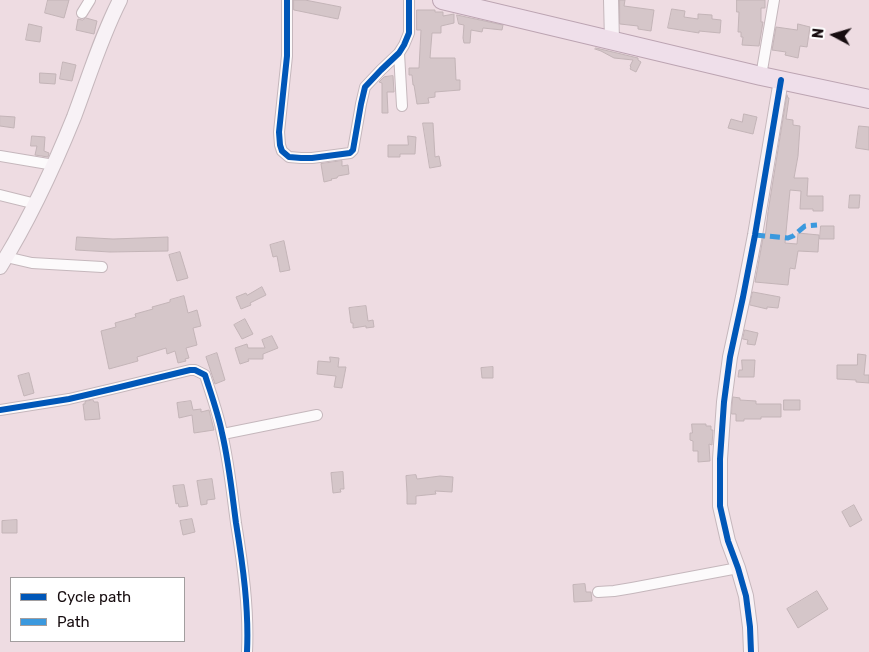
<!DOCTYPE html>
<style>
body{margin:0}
#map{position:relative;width:869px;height:652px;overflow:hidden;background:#eedce2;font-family:Rubik,sans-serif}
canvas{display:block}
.legend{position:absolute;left:10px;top:577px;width:175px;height:65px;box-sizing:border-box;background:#fff;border:1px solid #a29e9f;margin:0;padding:6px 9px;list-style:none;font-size:15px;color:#170d10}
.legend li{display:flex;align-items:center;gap:10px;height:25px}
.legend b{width:25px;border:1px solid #a29e9f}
.north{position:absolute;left:809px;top:10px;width:50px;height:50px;-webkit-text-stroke:4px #fff;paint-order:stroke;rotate:276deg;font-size:14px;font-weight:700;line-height:20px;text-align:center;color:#170d10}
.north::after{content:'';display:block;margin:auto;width:18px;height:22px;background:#170d10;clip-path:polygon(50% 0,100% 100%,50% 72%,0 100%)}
</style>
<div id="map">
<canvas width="869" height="652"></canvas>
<ul class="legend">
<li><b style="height:6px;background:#0057b8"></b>Cycle path</li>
<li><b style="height:6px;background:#3b99de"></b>Path</li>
</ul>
<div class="north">N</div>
</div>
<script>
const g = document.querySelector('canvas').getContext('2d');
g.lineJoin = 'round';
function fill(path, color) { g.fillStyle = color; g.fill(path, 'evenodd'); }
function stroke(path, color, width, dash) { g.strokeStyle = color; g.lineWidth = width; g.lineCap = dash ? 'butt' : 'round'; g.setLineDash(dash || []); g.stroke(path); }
const building = new Path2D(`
 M 48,0 L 69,0 L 64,18 L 45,13 Z
 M 294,0 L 305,0 L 341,7 L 338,19 L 294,10 Z
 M 620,0 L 625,0 L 624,6 L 654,10 L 651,31 L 638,29 L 638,26 L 620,24 Z
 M 737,0 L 765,0 L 765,8 L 761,8 L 761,22 L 763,22 L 759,46 L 742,45 L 743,37 L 741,37 L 741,32 L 738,32 L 739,12 L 737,12 Z
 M 672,9 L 685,11 L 684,17 L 698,19 L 698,14 L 712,15 L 712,19 L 721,20 L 720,33 L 699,31 L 699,33 L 668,28 Z
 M 417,10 L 435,10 L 435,12 L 443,12 L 443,16 L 454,14 L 454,23 L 441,26 L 441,33 L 432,33 L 430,58 L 455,58 L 456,80 L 460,80 L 460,90 L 435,92 L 435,97 L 428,98 L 429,103 L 417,104 L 414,85 L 413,85 L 412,75 L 409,75 L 409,68 L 419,68 L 421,30 L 417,30 Z
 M 457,15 L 503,25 L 502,30 L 483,28 L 482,32 L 471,30 L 470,43 L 464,43 L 463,38 L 464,25 L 459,24 Z
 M 86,18 L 97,21 L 94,34 L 76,30 L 78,19 L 82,20 Z
 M 29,24 L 42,27 L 40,42 L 26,40 Z
 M 798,24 L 810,27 L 807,47 L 800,46 L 798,58 L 785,55 L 786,52 L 772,50 L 776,27 L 797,30 Z
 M 596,48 L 638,58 L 638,60 L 641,62 L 636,72 L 630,69 L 631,67 L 630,66 L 633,60 L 614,58 L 601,51 L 595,49 Z
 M 63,62 L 76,65 L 72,81 L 60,79 Z
 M 40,73 L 56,74 L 55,84 L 40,83 Z
 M 393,76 L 394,92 L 387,92 L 388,113 L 382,113 L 382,83 L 379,82 L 384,77 Z
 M 787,95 L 788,98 L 789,98 L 786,119 L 793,120 L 793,125 L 800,126 L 798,156 L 794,178 L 808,178 L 807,196 L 823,196 L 823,211 L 813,211 L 813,209 L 800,209 L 801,191 L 790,190 L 785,243 L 797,244 L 798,233 L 819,235 L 818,252 L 798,251 L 795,269 L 790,268 L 788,285 L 755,282 L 763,238 L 765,238 L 768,212 Z
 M 744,114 L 757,117 L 753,134 L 728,128 L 731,119 L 742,122 Z
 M 0,116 L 15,117 L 14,128 L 0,126 Z
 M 423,123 L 433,123 L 435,157 L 439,156 L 441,166 L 430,168 Z
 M 859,126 L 869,127 L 869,150 L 856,148 Z
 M 32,136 L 45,137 L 44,151 L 49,153 L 48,157 L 35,155 L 37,146 L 31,146 Z
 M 408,136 L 416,137 L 415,154 L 400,154 L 400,157 L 388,157 L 388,145 L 408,145 Z
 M 342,161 L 342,166 L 348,165 L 349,174 L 338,176 L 337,178 L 331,179 L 332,180 L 324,182 L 321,164 Z
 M 850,195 L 860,195 L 859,208 L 849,208 Z
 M 821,226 L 834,226 L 834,239 L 820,239 Z
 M 77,237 L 113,239 L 168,237 L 168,251 L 110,252 L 76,250 Z
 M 284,241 L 290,270 L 280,272 L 277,256 L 273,257 L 270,245 Z
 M 180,252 L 188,278 L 177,281 L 169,255 Z
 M 262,287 L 266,295 L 250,303 L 251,305 L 241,309 L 236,297 L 246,293 L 247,295 Z
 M 753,292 L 780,297 L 778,308 L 767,307 L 767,309 L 750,305 Z
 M 184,296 L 188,313 L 197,310 L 201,326 L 193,328 L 197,345 L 186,348 L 189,358 L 185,359 L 186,361 L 178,363 L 175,351 L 167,354 L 166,348 L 137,357 L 138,361 L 109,369 L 101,331 L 116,327 L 115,323 L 136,317 L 135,314 L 153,309 L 152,307 L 170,302 L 170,300 Z
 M 366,306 L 368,321 L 373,320 L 374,327 L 366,328 L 366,326 L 353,328 L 353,323 L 351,323 L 349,308 Z
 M 245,319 L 253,334 L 242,339 L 234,325 Z
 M 745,330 L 758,333 L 755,345 L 747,344 L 748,340 L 743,339 Z
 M 272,336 L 278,348 L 263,354 L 263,359 L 248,359 L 249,361 L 240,364 L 235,348 L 247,344 L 248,348 L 265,348 L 262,340 Z
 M 217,353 L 225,380 L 215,384 L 206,357 Z
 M 858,354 L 866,355 L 864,375 L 869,375 L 869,383 L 856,382 L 856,380 L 837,379 L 837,365 L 857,365 Z
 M 330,357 L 339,358 L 338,367 L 346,367 L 342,388 L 334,387 L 336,376 L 317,374 L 318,361 L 330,362 Z
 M 742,360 L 755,360 L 754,377 L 738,377 L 739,370 L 742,370 Z
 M 493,367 L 493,378 L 482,378 L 481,368 Z
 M 29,373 L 34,393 L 24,396 L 18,376 Z
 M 733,397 L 740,398 L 740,400 L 756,401 L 756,404 L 781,404 L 781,417 L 761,417 L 761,419 L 744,419 L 744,421 L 736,421 L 736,414 L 732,414 Z
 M 93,400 L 94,402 L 98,402 L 100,419 L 85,420 L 83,404 L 85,404 L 85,402 Z
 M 784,400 L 800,400 L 800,410 L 784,410 Z
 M 191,401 L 193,410 L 201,409 L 201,412 L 209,410 L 214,430 L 194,433 L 192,415 L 179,418 L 177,403 Z
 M 692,424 L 706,424 L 706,426 L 711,426 L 711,430 L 713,430 L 712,445 L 709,444 L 710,461 L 698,462 L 698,451 L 693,451 L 693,441 L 690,440 L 690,433 L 692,433 Z
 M 343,472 L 344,489 L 340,489 L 341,492 L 333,493 L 331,473 Z
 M 416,475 L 417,479 L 440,476 L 453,477 L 452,492 L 435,491 L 436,494 L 416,496 L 416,504 L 407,504 L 407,493 L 406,476 Z
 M 212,479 L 215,499 L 207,500 L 207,504 L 201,505 L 197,481 Z
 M 184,485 L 188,506 L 179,507 L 178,503 L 176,504 L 173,486 Z
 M 854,505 L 862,520 L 850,527 L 842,512 Z
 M 192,519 L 195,532 L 183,535 L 180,521 Z
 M 17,520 L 17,533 L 2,533 L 2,521 Z
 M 585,584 L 586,592 L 591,592 L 592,601 L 574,602 L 573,585 Z
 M 817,591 L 828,609 L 798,628 L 787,609 Z`);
fill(building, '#d5c6c9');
stroke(building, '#c3b4b7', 1);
const street = new Path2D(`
 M 287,0 L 287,56 L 279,132 L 280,145 L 282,151 L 289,157 L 301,158 L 312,158 L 350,153 L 353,150 L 361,104 L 365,87 L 381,70 L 399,53 L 404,45 L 409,33 L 409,0
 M 82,13 L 90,0
 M 399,53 L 402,106
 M 761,76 L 774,0
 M 0,156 L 54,165
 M 0,195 L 36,204
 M 6,257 L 32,263 L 102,267
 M 0,410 L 69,399 L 116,388 L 190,370 L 195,370 L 205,375 C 211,394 218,413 222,433 C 229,463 232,493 236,523 C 243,566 249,609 247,652
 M 223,434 L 317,415
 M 598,592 L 614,591 L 632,588 L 738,568`);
const secondary = new Path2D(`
 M 611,0 L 612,41
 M 0,267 C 30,219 53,169 74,117 C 89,77 101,37 120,0
 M 751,652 L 750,627 L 746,596 L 738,568 L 728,541 L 720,506 L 720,459 L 724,402 L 730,357 L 743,297 L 755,235 L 781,80`);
const highway = new Path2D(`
 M 442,0 L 761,76 L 869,99`);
stroke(street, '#c5b7bc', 12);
stroke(secondary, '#c5b7bc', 16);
stroke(highway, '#bca4b2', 20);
stroke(street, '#fcfafb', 10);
stroke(secondary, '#f8f2f6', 14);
stroke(highway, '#efdfea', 18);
stroke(new Path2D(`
 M 755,235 L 788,238 L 793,236 L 805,226 L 817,225`), '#3b99de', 5, [10, 5]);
stroke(new Path2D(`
 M 287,0 L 287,56 L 279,132 L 280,145 L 282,151 L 289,157 L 301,158 L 312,158 L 350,153 L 353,150 L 361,104 L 365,87 L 381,70 L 399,53 L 404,45 L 409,33 L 409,0
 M 0,410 L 69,399 L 116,388 L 190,370 L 195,370 L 205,375 C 211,394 218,413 222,433 C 229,463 232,493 236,523 C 243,566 249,609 247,652
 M 751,652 L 750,627 L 746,596 L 738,568 L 728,541 L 720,506 L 720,459 L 724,402 L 730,357 L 743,297 L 755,235 L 781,80`), '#0057b8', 6);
</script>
